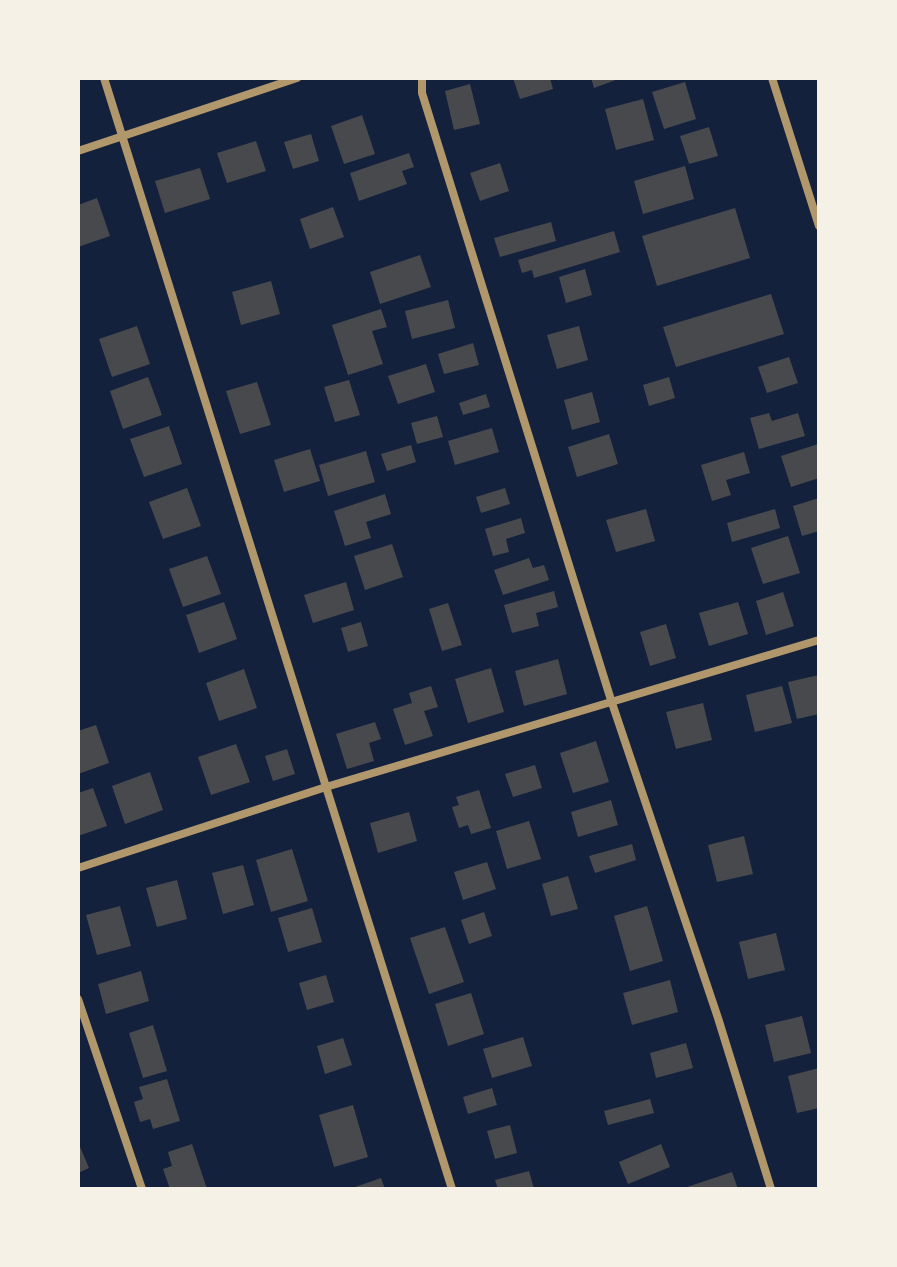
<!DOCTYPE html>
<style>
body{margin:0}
#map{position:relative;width:897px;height:1267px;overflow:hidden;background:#14213d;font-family:Spectral,serif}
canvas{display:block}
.frame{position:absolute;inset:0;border:80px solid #f6f1e7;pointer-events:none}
</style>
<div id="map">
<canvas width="897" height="1267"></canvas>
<div class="frame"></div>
</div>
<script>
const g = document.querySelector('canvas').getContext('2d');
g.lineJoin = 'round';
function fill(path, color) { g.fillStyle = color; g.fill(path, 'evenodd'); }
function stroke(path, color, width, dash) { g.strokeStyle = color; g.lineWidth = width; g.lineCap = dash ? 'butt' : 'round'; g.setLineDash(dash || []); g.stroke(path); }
fill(new Path2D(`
 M 513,78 L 550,78 L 553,89 L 520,99 Z
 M 591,78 L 621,78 L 594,88 Z
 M 685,82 L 696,119 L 664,129 L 652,92 Z
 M 470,84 L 480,124 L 454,130 L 445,91 Z
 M 643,99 L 654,140 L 616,150 L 605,109 Z
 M 362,115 L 375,154 L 344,164 L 331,126 Z
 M 709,127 L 718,156 L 689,164 L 680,136 Z
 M 311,134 L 319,161 L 293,169 L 284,142 Z
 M 256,141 L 266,171 L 227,183 L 217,153 Z
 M 409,153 L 414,167 L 402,171 L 407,184 L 359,201 L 350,173 Z
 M 500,163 L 509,191 L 480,201 L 470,173 Z
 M 685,166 L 694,199 L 643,214 L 634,181 Z
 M 200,168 L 210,199 L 165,213 L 155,181 Z
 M 97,198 L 110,236 L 78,247 L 78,205 Z
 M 333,207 L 344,237 L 310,249 L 300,219 Z
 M 735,208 L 750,258 L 657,286 L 642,236 Z
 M 551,222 L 556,241 L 500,257 L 494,238 Z
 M 614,231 L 620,252 L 534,278 L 532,270 L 522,273 L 518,260 Z
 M 420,255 L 431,287 L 380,304 L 370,272 Z
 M 585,269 L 592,295 L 566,303 L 559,277 Z
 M 271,281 L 280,314 L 241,325 L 232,292 Z
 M 771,294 L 784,334 L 676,367 L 663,327 Z
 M 448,300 L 455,328 L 412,339 L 405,311 Z
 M 381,309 L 387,327 L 372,331 L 383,364 L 348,375 L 332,325 Z
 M 137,326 L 150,364 L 112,377 L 99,339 Z
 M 579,326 L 588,360 L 557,369 L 547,335 Z
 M 473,343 L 479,365 L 444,374 L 438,354 Z
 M 789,357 L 798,383 L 767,393 L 758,367 Z
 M 426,364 L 435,392 L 398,404 L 388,376 Z
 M 148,377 L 162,415 L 123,429 L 110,391 Z
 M 669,377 L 675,398 L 649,406 L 643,385 Z
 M 349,380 L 360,415 L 335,422 L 324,387 Z
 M 257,382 L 271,425 L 240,434 L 226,391 Z
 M 592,392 L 600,422 L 572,430 L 564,400 Z
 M 486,394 L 490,407 L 463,415 L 459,403 Z
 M 769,413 L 772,421 L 798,413 L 805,436 L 759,449 L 750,418 Z
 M 437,416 L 443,437 L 417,444 L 411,423 Z
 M 169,426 L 182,464 L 144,477 L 130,439 Z
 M 492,428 L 499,452 L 455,465 L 448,441 Z
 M 609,434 L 618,464 L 577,477 L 568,447 Z
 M 818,444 L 819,478 L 791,487 L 781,456 Z
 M 411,445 L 416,462 L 387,471 L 381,454 Z
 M 310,449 L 320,481 L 284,492 L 274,460 Z
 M 366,451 L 375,482 L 328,496 L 319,465 Z
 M 744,452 L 750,473 L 726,480 L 731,495 L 712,501 L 701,465 Z
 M 187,488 L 201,526 L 163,539 L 149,502 Z
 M 505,488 L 510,504 L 481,513 L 476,497 Z
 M 385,494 L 391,514 L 366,522 L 371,538 L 345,546 L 334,511 Z
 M 819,498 L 819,531 L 802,536 L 793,506 Z
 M 646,509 L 655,541 L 616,552 L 606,520 Z
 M 775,509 L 780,528 L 732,542 L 727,523 Z
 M 521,518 L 525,533 L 506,539 L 509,552 L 493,556 L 485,529 Z
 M 788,536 L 800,573 L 763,584 L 751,548 Z
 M 392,544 L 403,577 L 365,590 L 354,556 Z
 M 207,556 L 221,594 L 183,607 L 169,569 Z
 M 529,558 L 533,568 L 544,565 L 549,580 L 503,595 L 494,570 Z
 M 346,582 L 354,610 L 313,623 L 304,595 Z
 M 554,591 L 558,607 L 536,613 L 539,626 L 512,633 L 504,605 Z
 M 783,592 L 794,626 L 766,635 L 756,601 Z
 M 224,602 L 237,639 L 199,653 L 186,615 Z
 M 738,602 L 748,634 L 709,646 L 699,613 Z
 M 448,603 L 462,645 L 442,651 L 429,609 Z
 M 361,622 L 368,646 L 348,652 L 341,628 Z
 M 666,624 L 676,658 L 650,666 L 640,632 Z
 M 558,659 L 567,694 L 524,706 L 515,671 Z
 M 491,668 L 504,712 L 468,723 L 455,679 Z
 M 244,669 L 257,708 L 219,721 L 206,683 Z
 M 819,675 L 819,714 L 797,719 L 788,682 Z
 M 431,686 L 438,707 L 424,711 L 433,736 L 405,745 L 393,709 L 412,703 L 409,693 Z
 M 782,686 L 792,723 L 755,732 L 746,695 Z
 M 703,703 L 712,740 L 676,749 L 666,712 Z
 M 375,722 L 381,739 L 369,743 L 374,761 L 347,769 L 336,734 Z
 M 96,725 L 109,763 L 78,774 L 78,731 Z
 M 596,741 L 609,782 L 573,793 L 560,753 Z
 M 236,744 L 250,782 L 211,795 L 198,757 Z
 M 287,749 L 295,774 L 273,781 L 265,756 Z
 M 535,765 L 542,788 L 513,797 L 505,774 Z
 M 150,772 L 163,810 L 125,824 L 112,786 Z
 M 93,788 L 107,826 L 78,836 L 78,793 Z
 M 479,790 L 491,828 L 471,834 L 468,825 L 459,828 L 452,807 L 459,805 L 456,797 Z
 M 611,800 L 618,825 L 578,837 L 571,812 Z
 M 409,812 L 417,841 L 378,853 L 370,823 Z
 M 529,821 L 541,859 L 507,869 L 496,831 Z
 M 744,836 L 753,874 L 717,882 L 708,845 Z
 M 632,844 L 636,860 L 595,873 L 589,856 Z
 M 292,849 L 308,901 L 271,912 L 256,860 Z
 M 487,862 L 496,889 L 463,900 L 454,872 Z
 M 243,865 L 254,905 L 223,914 L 212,873 Z
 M 568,876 L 578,909 L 551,916 L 542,884 Z
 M 177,880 L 187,919 L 157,927 L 146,888 Z
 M 120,906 L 131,946 L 97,955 L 86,915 Z
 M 647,906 L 663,961 L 630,971 L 614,916 Z
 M 312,908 L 322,942 L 288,952 L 278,918 Z
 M 484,912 L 492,936 L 469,944 L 461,920 Z
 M 445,927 L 464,982 L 429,994 L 410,938 Z
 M 776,933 L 785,970 L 748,979 L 739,942 Z
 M 141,971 L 149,1001 L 106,1014 L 98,984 Z
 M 326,975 L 334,1002 L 307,1010 L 299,983 Z
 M 670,980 L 678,1012 L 632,1025 L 623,993 Z
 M 471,993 L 484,1034 L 448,1046 L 435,1004 Z
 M 802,1016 L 811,1053 L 774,1062 L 765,1025 Z
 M 153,1025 L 167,1071 L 143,1078 L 129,1033 Z
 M 523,1037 L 532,1066 L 492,1078 L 483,1049 Z
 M 343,1038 L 352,1065 L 325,1074 L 317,1046 Z
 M 686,1043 L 693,1068 L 656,1078 L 650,1053 Z
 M 819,1068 L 819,1108 L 797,1113 L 788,1076 Z
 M 167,1079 L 180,1121 L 153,1129 L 150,1119 L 140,1122 L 134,1102 L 143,1099 L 139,1087 Z
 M 492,1088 L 497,1105 L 468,1114 L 463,1097 Z
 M 650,1099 L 654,1113 L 608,1125 L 604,1111 Z
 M 353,1105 L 368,1157 L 334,1167 L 319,1115 Z
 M 510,1125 L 517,1153 L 495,1159 L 487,1131 Z
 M 78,1142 L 89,1168 L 78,1173 Z
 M 192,1144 L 207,1189 L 179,1189 L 178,1187 L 170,1189 L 163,1169 L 172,1166 L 168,1152 Z
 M 661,1144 L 670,1167 L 628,1184 L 619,1162 Z
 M 529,1171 L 534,1189 L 498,1189 L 495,1180 Z
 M 732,1172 L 738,1189 L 684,1189 L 684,1188 Z
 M 381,1178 L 385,1189 L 355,1189 L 355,1187 Z`), '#48494c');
stroke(new Path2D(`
 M 104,78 L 452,1189
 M 422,78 L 422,93 L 611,700 L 718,1018 L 771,1189
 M 772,78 L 819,226
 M 78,151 L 297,78
 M 78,868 L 326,787 L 819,640
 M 78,999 L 142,1189`), '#b1986c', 8);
</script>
